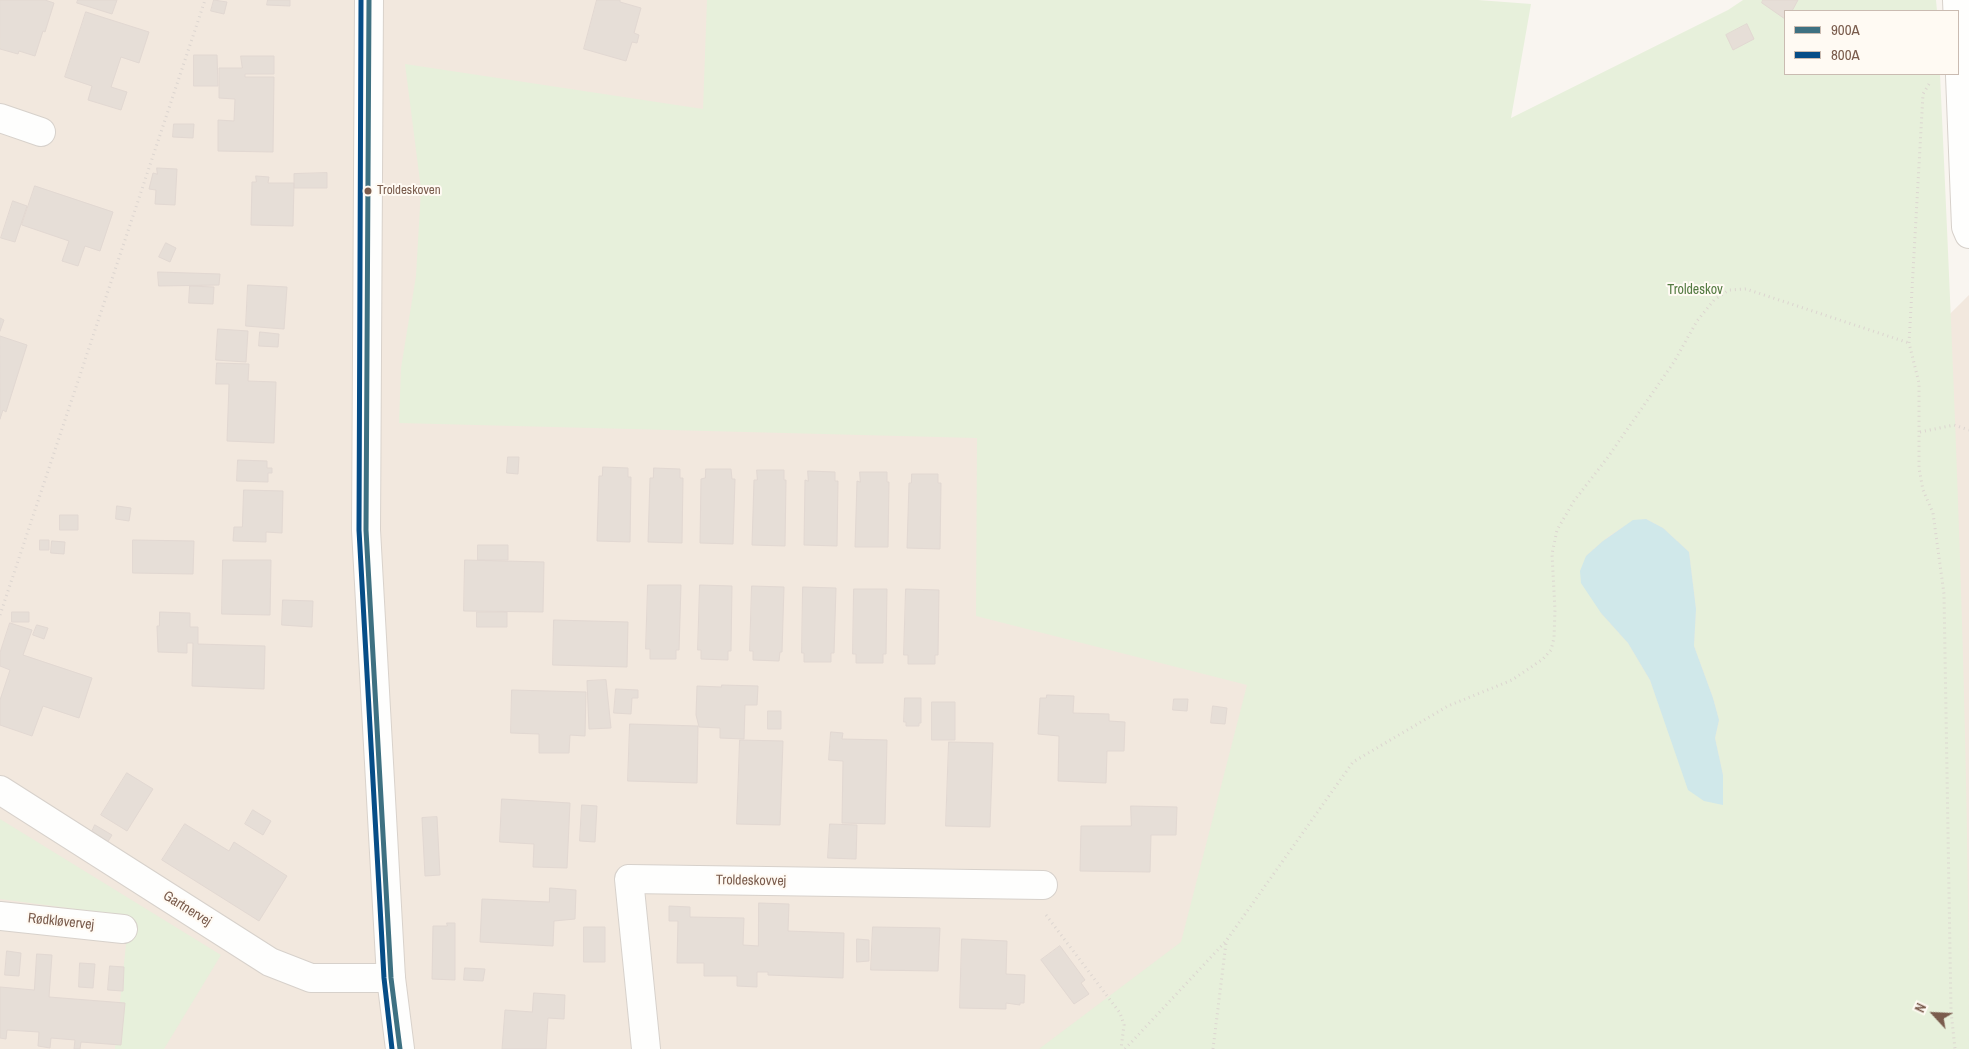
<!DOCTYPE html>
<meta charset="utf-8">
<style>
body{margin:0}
#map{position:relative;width:1969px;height:1049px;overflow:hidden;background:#f9f5f0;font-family:"Archivo Narrow",sans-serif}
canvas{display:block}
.legend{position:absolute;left:1784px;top:10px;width:175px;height:65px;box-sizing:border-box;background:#fffaf3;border:1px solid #cabbb1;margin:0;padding:6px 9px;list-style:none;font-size:15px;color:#7a5c4d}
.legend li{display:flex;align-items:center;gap:10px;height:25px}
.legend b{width:25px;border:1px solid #cabbb1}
.north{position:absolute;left:1909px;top:989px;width:50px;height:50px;-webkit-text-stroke:4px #fffaf3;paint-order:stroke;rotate:295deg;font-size:14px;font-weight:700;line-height:20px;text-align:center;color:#7a5c4d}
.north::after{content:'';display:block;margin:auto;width:18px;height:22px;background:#7a5c4d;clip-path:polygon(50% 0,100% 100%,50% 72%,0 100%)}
</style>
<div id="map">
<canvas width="1969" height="1049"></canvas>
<ul class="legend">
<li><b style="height:6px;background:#3e7182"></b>900A</li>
<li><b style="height:6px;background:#064d87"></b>800A</li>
</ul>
<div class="north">N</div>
</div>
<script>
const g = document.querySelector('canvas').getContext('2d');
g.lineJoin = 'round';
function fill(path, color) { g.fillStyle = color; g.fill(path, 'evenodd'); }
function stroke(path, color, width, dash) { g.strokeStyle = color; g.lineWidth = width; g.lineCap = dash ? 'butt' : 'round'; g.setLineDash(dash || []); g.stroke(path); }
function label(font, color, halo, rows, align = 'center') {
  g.font = font + ' "Archivo Narrow",sans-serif'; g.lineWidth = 4; g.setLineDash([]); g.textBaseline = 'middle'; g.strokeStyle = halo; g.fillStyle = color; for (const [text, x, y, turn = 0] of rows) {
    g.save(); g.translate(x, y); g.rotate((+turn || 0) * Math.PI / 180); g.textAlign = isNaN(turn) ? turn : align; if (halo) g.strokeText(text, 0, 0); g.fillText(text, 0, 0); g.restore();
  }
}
fill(new Path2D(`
 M 0,0 L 741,0 L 1820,443 L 1969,295 L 1969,1049 L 0,1049 Z`), '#f2e8de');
fill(new Path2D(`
 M 707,0 L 1478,0 L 1531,4 L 1511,118 L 1728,10 L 1743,0 L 1936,0 L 1937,11 L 1785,11 L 1785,74 L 1940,74 C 1955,399 1969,724 1969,1049 L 1039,1049 L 1181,942 L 1247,685 L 976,616 L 977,438 L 399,423 L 401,368 L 416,276 L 421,189 L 405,64 L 703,109 ZM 1646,519 L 1663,528 L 1689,552 L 1696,609 L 1694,646 L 1713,698 L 1719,720 L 1715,738 L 1723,775 L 1722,805 L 1664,719 L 1650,680 L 1628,643 L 1601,613 L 1586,556 C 1604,540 1623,522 1646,519 Z
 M 0,819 L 221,955 L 164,1049 L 115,1049 L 129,916 L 0,899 Z`), '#e7f0db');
fill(new Path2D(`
 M 1646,519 L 1663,528 L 1689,552 L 1696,609 L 1694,646 L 1713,698 L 1719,720 L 1715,738 L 1723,775 L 1723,805 L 1704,801 L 1688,790 L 1650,680 L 1628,643 L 1601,613 L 1581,583 L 1580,571 L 1586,556 L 1603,541 L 1633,520 Z`), '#d0e8ea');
const building = new Path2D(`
 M 0,0 L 45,0 L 54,3 L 45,32 L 43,31 L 35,56 L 19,51 L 18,54 L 0,49 Z
 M 78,0 L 117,0 L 112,14 L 77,3 Z
 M 214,0 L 227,2 L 224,14 L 211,11 Z
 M 268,0 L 290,0 L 290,6 L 267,5 Z
 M 597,0 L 620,0 L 620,2 L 641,8 L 634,33 L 639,35 L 637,43 L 632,42 L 626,61 L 584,49 Z
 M 1763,0 L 1798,0 L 1792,11 L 1785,11 L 1785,19 L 1762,3 Z
 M 86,12 L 149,32 L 139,63 L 121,57 L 111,87 L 127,92 L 121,110 L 88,100 L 92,86 L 65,77 Z
 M 1747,24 L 1754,39 L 1733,50 L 1726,35 Z
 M 194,55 L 217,55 L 218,86 L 194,86 Z
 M 241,56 L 274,56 L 274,74 L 245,74 L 245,77 L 274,77 L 273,152 L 218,151 L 218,120 L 234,121 L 235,99 L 219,98 L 219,68 L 242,68 Z
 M 174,124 L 194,124 L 193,138 L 173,137 Z
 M 157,168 L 177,169 L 175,205 L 155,204 L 156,190 L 149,189 L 153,173 L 157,174 Z
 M 327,173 L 327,188 L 294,188 L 294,174 Z
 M 256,176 L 269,177 L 268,183 L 294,183 L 293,226 L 251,225 L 252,182 L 256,182 Z
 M 35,186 L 113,212 L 100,251 L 85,246 L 78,266 L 62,261 L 69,241 L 22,225 Z
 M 13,201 L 27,206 L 15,242 L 1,238 Z
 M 166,243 L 176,248 L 170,262 L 159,257 Z
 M 158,272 L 220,274 L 219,285 L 159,286 Z
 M 248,285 L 287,287 L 284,329 L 246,326 Z
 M 190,286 L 214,287 L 213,304 L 189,303 Z
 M 0,318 L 4,320 L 0,331 Z
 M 218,329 L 248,331 L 246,362 L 216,360 Z
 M 260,332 L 279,334 L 278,347 L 259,346 Z
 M 0,336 L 27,345 L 6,412 L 3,410 L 0,419 Z
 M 217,363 L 249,364 L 248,381 L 276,382 L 274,443 L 227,441 L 229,384 L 216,384 Z
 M 508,457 L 519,457 L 518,474 L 507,473 Z
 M 238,460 L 267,461 L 267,468 L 272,468 L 272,473 L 268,473 L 268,482 L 237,481 Z
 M 603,467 L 628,468 L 628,477 L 631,477 L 630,542 L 597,541 L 599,476 L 602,476 Z
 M 654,468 L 680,469 L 680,478 L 683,478 L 682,543 L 648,542 L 650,478 L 653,478 Z
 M 706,469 L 731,469 L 732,479 L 735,479 L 733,544 L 700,543 L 701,479 L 705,478 Z
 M 757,470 L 784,470 L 784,480 L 786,480 L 785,546 L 752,545 L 754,480 L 757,480 Z
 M 808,471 L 835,472 L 835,481 L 838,481 L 837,546 L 804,545 L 805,480 L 808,481 Z
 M 860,472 L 887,472 L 887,482 L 889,482 L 888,547 L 855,547 L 857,481 L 860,482 Z
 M 912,474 L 938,474 L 938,483 L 941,483 L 940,549 L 907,548 L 909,483 L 911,483 Z
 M 244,490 L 283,491 L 282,533 L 266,532 L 266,542 L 233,541 L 234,527 L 242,527 Z
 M 117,506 L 131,508 L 129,521 L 116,519 Z
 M 60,515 L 78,515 L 78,530 L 60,530 Z
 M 40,540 L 49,540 L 49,550 L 40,550 Z
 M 133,540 L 194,541 L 193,574 L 133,573 Z
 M 52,541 L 65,542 L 64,554 L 51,553 Z
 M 478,545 L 508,545 L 508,560 L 478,560 Z
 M 223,560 L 271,560 L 270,615 L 222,614 Z
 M 465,560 L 544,562 L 543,612 L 464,611 Z
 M 648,585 L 681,585 L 679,650 L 676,650 L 676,659 L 650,659 L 650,649 L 646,649 Z
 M 700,585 L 732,586 L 731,651 L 728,651 L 728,660 L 701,659 L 701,650 L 698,650 Z
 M 752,586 L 784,587 L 782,652 L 780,652 L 779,661 L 753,660 L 753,651 L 750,651 Z
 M 803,587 L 836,588 L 834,653 L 831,653 L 831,662 L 804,662 L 804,653 L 802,653 Z
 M 854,589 L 887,589 L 886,654 L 883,654 L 883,663 L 856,663 L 856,654 L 853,654 Z
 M 906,589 L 939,590 L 938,655 L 935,655 L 935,664 L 908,664 L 908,655 L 904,655 Z
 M 283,600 L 313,601 L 312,627 L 282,625 Z
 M 12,612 L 29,612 L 29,622 L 12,622 Z
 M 160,612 L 190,613 L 190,627 L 198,627 L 198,644 L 265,646 L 264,689 L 192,686 L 193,643 L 187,643 L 187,653 L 158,652 L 157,626 L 159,626 Z
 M 477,612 L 507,612 L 507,627 L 477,627 Z
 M 554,620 L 628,622 L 627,667 L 553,665 Z
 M 10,623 L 32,630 L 23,655 L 92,678 L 79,718 L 43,706 L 32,736 L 0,725 L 0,700 L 10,670 L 0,666 L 0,653 Z
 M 37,625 L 48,628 L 44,639 L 33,635 Z
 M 606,680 L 611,728 L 589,729 L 587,681 Z
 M 722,685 L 758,686 L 757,705 L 745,705 L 744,739 L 720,738 L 720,728 L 699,727 L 696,715 L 697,686 L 721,687 Z
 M 616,689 L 638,690 L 638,698 L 632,698 L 631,714 L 614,713 Z
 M 512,690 L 586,692 L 585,736 L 570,735 L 569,753 L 539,753 L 539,734 L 511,733 Z
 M 1047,695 L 1074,696 L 1073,713 L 1109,714 L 1109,721 L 1125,722 L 1124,751 L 1107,751 L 1106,783 L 1058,781 L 1059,736 L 1038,734 L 1040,698 L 1046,698 Z
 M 905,698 L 921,698 L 921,723 L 919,723 L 919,726 L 906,726 L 906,722 L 904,722 Z
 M 1174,699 L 1188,699 L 1187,711 L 1173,710 Z
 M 932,702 L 955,702 L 955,740 L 932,740 Z
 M 1213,706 L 1227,708 L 1225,724 L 1211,723 Z
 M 768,711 L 781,711 L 781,729 L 768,729 Z
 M 630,724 L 698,726 L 697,783 L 628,781 Z
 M 831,732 L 843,733 L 842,739 L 887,740 L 885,824 L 842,823 L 843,761 L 829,760 Z
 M 740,740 L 783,741 L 780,825 L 737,824 Z
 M 949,742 L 993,743 L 990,827 L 946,826 Z
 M 127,773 L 153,789 L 127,831 L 101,815 Z
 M 502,799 L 570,803 L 567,868 L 533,867 L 534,844 L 500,842 Z
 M 582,805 L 597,806 L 595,842 L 580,841 Z
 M 1131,806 L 1177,807 L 1176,835 L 1151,835 L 1150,872 L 1080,871 L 1081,826 L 1131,826 Z
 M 253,810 L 271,821 L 263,835 L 245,824 Z
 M 437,817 L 440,875 L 425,876 L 422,818 Z
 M 185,824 L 229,851 L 234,842 L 287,876 L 259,921 L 162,860 Z
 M 830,824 L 857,825 L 856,859 L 828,858 Z
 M 95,825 L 112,835 L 107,843 L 91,834 Z
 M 550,888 L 576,890 L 575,919 L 554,921 L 553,946 L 480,942 L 482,899 L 549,902 Z
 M 759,903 L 789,904 L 788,931 L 844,933 L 843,978 L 768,975 L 768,972 L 757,972 L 757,987 L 737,986 L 737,976 L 704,976 L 704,963 L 677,963 L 678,921 L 669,921 L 669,906 L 690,907 L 690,917 L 744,918 L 743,945 L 758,946 Z
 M 447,923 L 455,923 L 455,980 L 432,979 L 433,926 L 447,926 Z
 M 584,927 L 605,927 L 605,962 L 584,962 Z
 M 873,927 L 940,928 L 938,971 L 871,970 Z
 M 857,939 L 869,940 L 869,961 L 857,962 Z
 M 962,939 L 1007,941 L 1006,974 L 1025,975 L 1024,1003 L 1020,1003 L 1020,1005 L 1006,1003 L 1006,1009 L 960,1008 Z
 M 1060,946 L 1085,980 L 1081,983 L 1089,994 L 1074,1004 L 1041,960 Z
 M 7,951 L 21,953 L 19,976 L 5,975 Z
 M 37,954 L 52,955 L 49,997 L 125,1003 L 121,1045 L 81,1042 L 80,1049 L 74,1049 L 75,1040 L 51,1038 L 50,1048 L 38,1046 L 39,1032 L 7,1030 L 6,1039 L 0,1038 L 0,987 L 34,990 Z
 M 80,963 L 95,964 L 93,988 L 79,987 Z
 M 110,966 L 124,967 L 123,991 L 108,990 Z
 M 465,968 L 485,969 L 483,981 L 464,980 Z
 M 534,993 L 565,995 L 564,1019 L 548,1018 L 546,1049 L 502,1049 L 505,1010 L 532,1012 Z`);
fill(building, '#e6ded7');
stroke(building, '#e2d8d2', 1);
const street = new Path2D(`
 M 1957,0 L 1966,227 L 1969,234
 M 0,118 L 41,132
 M 0,790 L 270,962 L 311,978 L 391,978
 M 0,916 L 123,929
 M 646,1049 L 629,879 L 1043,885`);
const secondary = new Path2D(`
 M 369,0 L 366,530 L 391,978 L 400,1049`);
stroke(street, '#d7d1cb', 30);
stroke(secondary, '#d9d2cb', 30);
stroke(new Path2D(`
 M 1929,84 L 1923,94 L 1909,343 L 1919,383 L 1919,468 L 1923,490 L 1933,513 L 1944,594 L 1951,1011 L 1955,1049
 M 1920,432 L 1954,425 L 1969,430
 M 0,615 L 205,0
 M 1046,915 L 1120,1013 L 1124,1025 L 1121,1049
 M 1125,1049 L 1226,941 L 1353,762 L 1448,706 L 1512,680 L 1543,659 L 1551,650 L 1554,638 L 1555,610 L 1552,554 L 1557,530 L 1574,501 L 1608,457 L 1674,362 L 1697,321 L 1714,300 L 1729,290 L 1746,289 L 1909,343
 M 1213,1049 L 1226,943`), '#dcd5d0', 3, [1, 4]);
stroke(street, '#fefefd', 28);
stroke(secondary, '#fefefd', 28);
stroke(new Path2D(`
 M 369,0 L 366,530 L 391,978 L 400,1049`), '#3e7182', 5);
stroke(new Path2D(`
 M 361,0 L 359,530 L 384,978 L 392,1049`), '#064d87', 5);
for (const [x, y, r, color] of [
 [368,191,4.5,"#7a5c4d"]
]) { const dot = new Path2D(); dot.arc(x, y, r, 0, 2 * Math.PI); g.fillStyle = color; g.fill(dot); stroke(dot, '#fffaf3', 2); }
label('13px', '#7a5c4d', '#fffaf3', [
 ["Troldeskoven",377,191]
], 'left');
label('14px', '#537a41', '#fffaf3', [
 ["Troldeskov",1695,290]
]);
label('14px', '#7a5c4d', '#fffaf3', [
 ["Troldeskovvej",751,881,1],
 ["Gartnervej",187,909,32],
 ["Rødkløvervej",61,922,6]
]);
</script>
